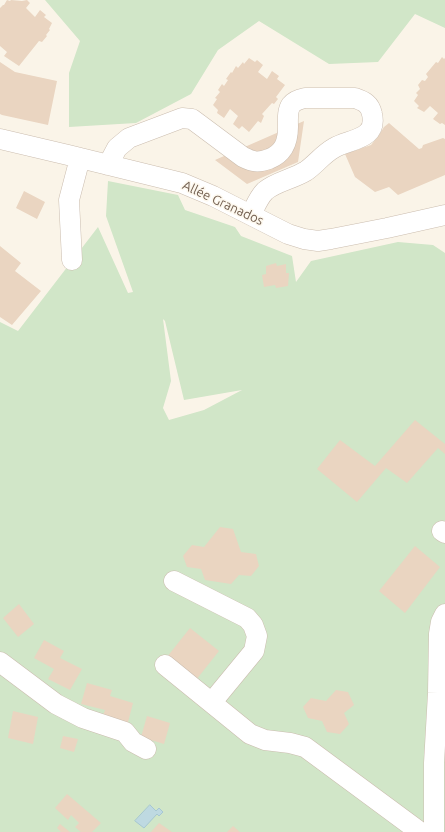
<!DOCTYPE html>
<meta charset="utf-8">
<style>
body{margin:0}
canvas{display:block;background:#faf4e8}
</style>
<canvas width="445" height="832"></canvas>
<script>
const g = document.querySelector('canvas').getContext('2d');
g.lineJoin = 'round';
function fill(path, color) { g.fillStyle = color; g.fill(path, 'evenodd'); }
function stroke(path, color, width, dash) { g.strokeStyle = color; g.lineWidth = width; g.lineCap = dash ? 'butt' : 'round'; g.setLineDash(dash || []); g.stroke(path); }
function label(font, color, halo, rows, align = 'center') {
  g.font = font + ' Ubuntu,sans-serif'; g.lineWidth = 3; g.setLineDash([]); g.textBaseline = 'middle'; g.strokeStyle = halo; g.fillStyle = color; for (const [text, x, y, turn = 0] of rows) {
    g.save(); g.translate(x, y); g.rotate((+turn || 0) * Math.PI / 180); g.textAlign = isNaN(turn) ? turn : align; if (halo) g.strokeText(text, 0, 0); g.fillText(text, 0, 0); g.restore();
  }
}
fill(new Path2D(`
 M 45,0 L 445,0 L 445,28 L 415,14 L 378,62 L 329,64 L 259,21 L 218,50 L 191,94 L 136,123 L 69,127 L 69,73 L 80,41 Z
 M 108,181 L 178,195 L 185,210 L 235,227 L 241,236 L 292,256 L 296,282 L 311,261 L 398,242 L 433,245 L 445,253 L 445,832 L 0,832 L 0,322 L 18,331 L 98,227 L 128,293 L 133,292 L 106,216 ZM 163,319 L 165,321 L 184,400 L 242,390 L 204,410 L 169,420 L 163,408 L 171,381 Z`), '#d1e6c8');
const water = new Path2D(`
 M 150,805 L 156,811 L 159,808 L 163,812 L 159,816 L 157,814 L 144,828 L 135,821 Z`);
fill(water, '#bed9e1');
stroke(water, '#a6c7d2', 1);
fill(new Path2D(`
 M 7,0 L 10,1 L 11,0 L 22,1 L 27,0 L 30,3 L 26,8 L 35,17 L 40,10 L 46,15 L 44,17 L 52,23 L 49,29 L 50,30 L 46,35 L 47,36 L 42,42 L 39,41 L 19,66 L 4,56 L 7,52 L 0,46 L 0,8 L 3,5 L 4,5 Z
 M 442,57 L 444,59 L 445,58 L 445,125 L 442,123 L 440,124 L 433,119 L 438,113 L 430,106 L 424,112 L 417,108 L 419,106 L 414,101 L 418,95 L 416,93 L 420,89 L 418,85 L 422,80 L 425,81 L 428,77 L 426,74 L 436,62 L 438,63 Z
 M 249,58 L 255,62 L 257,60 L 263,65 L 258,72 L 267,79 L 272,71 L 279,76 L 277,79 L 285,85 L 276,97 L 278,99 L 274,104 L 272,103 L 262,114 L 264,116 L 261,123 L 258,121 L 249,132 L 242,126 L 239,129 L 233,124 L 238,116 L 230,109 L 224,118 L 217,113 L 218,110 L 213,105 L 217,99 L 215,98 L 220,92 L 218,90 L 222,84 L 224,86 L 228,80 L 226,79 L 231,72 L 232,73 L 236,66 L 238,68 L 243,62 L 244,64 Z
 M 0,62 L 15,72 L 57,81 L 48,125 L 2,115 L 0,114 Z
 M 304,121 L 298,162 L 247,184 L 215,160 Z
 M 389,123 L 419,149 L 422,148 L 423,145 L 443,138 L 445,139 L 445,175 L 398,195 L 389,187 L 375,192 L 355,177 L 345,154 L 371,145 L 377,138 L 384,127 Z
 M 24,191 L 45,202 L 37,219 L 16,208 Z
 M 0,246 L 21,263 L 15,271 L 41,291 L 12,325 L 0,317 Z
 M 276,263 L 277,266 L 286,264 L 286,273 L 289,273 L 288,286 L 276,288 L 275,285 L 264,287 L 262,275 L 266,274 L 266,266 Z
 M 415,420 L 445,444 L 445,454 L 438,448 L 407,483 L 386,468 L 357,502 L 317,469 L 340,440 L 375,466 Z
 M 220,527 L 233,529 L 241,552 L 256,554 L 259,566 L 251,576 L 239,575 L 231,584 L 205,580 L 201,569 L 187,567 L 183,556 L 192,545 L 204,547 Z
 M 415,546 L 440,567 L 405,613 L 379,591 Z
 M 19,604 L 34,624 L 18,637 L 3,618 Z
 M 190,628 L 219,651 L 196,680 L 167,657 Z
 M 44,640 L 64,651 L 60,658 L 82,669 L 70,690 L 48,679 L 54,669 L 34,658 Z
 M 87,683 L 112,690 L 110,696 L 133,703 L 127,726 L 102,718 L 105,710 L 81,704 Z
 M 336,690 L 348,692 L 354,705 L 344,713 L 349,724 L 340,734 L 327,732 L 322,721 L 308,718 L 303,707 L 311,698 L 326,701 Z
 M 13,711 L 38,717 L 33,744 L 8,738 Z
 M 147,716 L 170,723 L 164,744 L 141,737 Z
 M 63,736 L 78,739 L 74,752 L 60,748 Z
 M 67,794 L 101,823 L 92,832 L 81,832 L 75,827 L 79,823 L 71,815 L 68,820 L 55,808 Z
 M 159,823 L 172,832 L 151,832 Z
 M 60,824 L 70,832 L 61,832 L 57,828 Z
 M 233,826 L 240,832 L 227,832 Z`), '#ead5c1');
const minor = new Path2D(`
 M 0,139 L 68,155 L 182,183 L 213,196 L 288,234 L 304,239 L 318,241 L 331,239 L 387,228 L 445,215
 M 108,165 L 117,148 L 129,138 L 182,118 L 192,119 L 243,157 C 253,162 258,163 269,159 C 284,153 288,142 288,127 C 288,120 287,111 291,105 C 294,101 300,99 305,98 L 355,98 C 364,101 370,104 372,114 C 378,140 349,139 334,148 C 323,154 316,164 306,171 C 293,179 275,182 265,191 C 258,198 255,207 251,215
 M 72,260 L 69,200 L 80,158
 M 442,531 L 445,533
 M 174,581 L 247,618 L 253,625 L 257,636 L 254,651 L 212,702
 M 0,662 L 56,704 L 83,718 L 125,732 L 133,742 L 146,749
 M 165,665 L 250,734 L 265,740 L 290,743 L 305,747 L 420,832
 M 434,832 L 434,763 L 438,693 L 439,634 L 441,622 L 445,614`);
stroke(minor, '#cbbdaf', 21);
stroke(minor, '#fff', 20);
label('13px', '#715e4f', '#fdf8ee', [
 ["Allée Granados",223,203,25]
]);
</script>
